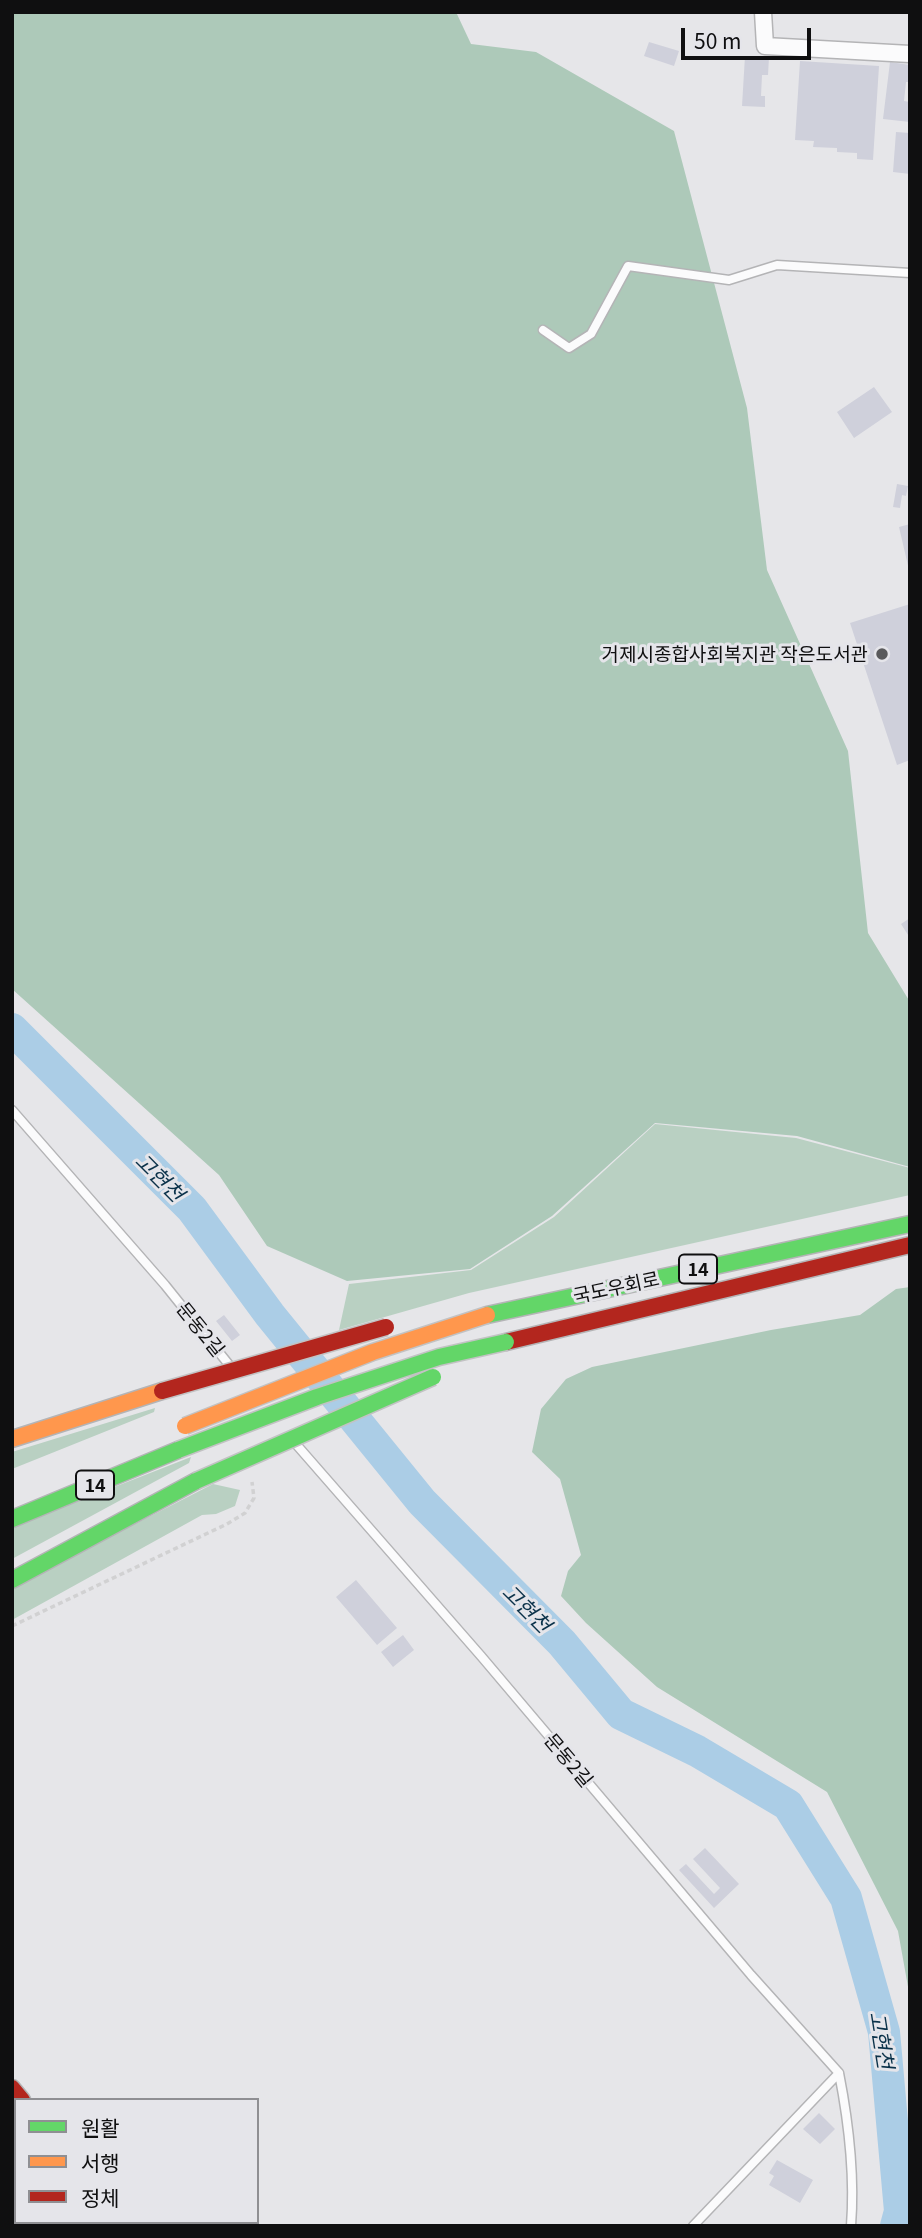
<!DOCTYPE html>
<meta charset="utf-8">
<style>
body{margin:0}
#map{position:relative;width:922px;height:2238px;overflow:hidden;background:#e6e6e9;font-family:Georgia,"Noto Sans KR",serif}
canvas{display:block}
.frame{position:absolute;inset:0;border:14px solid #0f0f10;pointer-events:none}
.legend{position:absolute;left:14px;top:2098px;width:245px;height:126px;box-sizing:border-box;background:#e5e5ea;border:2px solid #8f8f93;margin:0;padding:9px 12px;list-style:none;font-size:21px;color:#0f0f10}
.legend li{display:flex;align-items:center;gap:14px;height:35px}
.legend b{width:35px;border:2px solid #8f8f93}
.scale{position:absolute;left:681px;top:28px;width:130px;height:32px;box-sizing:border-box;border:4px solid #0f0f10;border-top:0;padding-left:9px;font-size:21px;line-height:24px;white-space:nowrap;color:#0f0f10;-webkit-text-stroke:5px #e5e5ea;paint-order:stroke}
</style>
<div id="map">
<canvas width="922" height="2238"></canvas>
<div class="frame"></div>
<ul class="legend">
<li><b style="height:9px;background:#63d668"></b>원활</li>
<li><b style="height:9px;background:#ff974d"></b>서행</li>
<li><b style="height:9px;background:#b3261e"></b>정체</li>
</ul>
<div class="scale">50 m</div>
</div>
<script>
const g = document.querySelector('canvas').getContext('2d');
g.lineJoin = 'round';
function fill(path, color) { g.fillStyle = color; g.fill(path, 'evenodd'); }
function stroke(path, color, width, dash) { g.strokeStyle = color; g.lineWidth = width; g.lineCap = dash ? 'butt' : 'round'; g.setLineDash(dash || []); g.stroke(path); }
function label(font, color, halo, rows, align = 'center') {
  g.font = font + ' Georgia,"Noto Sans KR",serif'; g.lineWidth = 6; g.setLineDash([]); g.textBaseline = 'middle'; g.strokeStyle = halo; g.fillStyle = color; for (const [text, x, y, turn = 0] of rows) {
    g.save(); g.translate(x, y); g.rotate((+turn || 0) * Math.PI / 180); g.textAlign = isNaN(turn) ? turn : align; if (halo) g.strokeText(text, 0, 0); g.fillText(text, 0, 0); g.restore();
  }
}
fill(new Path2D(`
 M 655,1124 L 796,1138 L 910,1168 L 910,1195 L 469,1293 L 339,1330 L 349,1284 L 471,1270 L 554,1217 Z
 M 155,1408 L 154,1412 L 12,1469 L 12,1452 Z
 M 191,1457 L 189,1463 L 12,1559 L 12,1527 Z
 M 213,1484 L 240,1490 L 235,1506 L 216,1514 L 202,1515 L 12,1620 L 12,1587 Z`), '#b9d0c2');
fill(new Path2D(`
 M 12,12 L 456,12 L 471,44 L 536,52 L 674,131 L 747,408 L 767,570 L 848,751 L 868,933 L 910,1002 L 910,1167 L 797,1136 L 655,1123 L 552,1216 L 470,1269 L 347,1281 L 267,1246 L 219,1175 L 12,989 Z
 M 910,1287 L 910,1998 L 898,1931 L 827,1792 L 657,1687 L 586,1623 L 561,1596 L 568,1571 L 581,1555 L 560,1479 L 532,1452 L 541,1409 L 566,1379 L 592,1367 L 771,1330 L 860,1315 L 896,1289 Z`), '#adc9b9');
stroke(new Path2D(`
 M 895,2154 L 910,2175`), '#abcde6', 5);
stroke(new Path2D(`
 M 12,1029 L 192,1209 L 270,1315 L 422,1502 L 562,1643 L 621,1714 L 697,1751 L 788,1805 L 846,1898 L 884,2032 L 900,2211 L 896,2226`), '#abcde6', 32);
fill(new Path2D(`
 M 649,42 L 679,51 L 674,66 L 644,56 Z
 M 745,56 L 769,57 L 768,75 L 762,75 L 761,96 L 765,96 L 765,107 L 742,106 Z
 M 800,61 L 879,66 L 873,160 L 857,159 L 857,153 L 837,152 L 837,148 L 813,147 L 814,141 L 795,140 Z
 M 890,62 L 910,65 L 910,82 L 906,82 L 904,101 L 910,102 L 910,122 L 883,119 Z
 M 896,132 L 910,133 L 910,174 L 893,172 Z
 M 874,387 L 892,412 L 854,438 L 837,412 Z
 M 897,484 L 908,486 L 906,496 L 902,495 L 900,508 L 893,507 Z
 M 910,524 L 910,570 L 909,570 L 899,527 Z
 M 910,604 L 910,760 L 897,765 L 850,623 Z
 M 910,918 L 910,938 L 901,924 Z
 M 224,1315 L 240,1335 L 232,1341 L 216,1321 Z
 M 356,1580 L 397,1628 L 377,1645 L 336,1597 Z
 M 403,1635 L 414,1650 L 393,1667 L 381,1652 Z
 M 705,1848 L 739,1884 L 714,1908 L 679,1870 L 686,1864 L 714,1894 L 720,1888 L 693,1859 Z
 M 819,2113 L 835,2129 L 820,2144 L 803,2129 Z
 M 777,2160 L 813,2180 L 800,2203 L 769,2185 L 774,2176 L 769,2173 Z`), '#cfd0db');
const lane = new Path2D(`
 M 543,330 L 569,348 L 591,334 L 628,266 L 729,280 L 777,265 L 910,273
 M 12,1110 L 165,1285 L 230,1366
 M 295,1443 L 481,1656 L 751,1975 L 839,2073 L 693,2226
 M 839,2073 C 849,2124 855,2174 851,2226
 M 12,2200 L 16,2200`);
const street = new Path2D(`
 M 763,12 L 765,46 L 910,54`);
const fast = new Path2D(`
 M 487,1315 L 910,1224
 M 12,1519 L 178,1450
 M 12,1580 L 196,1481`);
const slow = new Path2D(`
 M 12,1439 L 162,1391
 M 91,2222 L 93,2226
 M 121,2222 L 124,2226`);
const jam = new Path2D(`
 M 506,1342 L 910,1245
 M 12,2088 L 22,2100
 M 12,2128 L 16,2132`);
stroke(lane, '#b4b4b6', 11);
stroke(street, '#b4b4b6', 19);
stroke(fast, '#b4b4b6', 19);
stroke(slow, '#b4b4b6', 19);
stroke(jam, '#b4b4b6', 19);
stroke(new Path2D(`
 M 12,1626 L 227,1524 L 245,1513 L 254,1498 L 252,1482`), '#d1d1d2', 3.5, [5, 3.5]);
stroke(lane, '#fbfbfc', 8);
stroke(street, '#fbfbfc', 16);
stroke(fast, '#63d668', 16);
stroke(slow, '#ff974d', 16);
stroke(jam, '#b3261e', 16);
const fastBridge = new Path2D(`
 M 178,1450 L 317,1397 L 439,1357 L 506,1342
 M 196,1481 L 433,1377`);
const slowBridge = new Path2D(`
 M 185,1426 L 373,1352 L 487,1315`);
const jamBridge = new Path2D(`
 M 162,1391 L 386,1327`);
stroke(fastBridge, '#c2c2c3', 19, []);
stroke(slowBridge, '#c2c2c3', 19, []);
stroke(jamBridge, '#c2c2c3', 19, []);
stroke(fastBridge, '#63d668', 16);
stroke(slowBridge, '#ff974d', 16);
stroke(jamBridge, '#b3261e', 16);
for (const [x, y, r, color] of [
 [882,654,7,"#5a5a5c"]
]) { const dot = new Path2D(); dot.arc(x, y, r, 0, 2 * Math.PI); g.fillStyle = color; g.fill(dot); stroke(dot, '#e5e5ea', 2.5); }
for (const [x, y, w] of [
 [698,1269,38],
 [95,1485,38]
]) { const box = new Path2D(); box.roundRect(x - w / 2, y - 14.5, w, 29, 5); g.fillStyle = '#e5e5ea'; g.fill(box); stroke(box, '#0f0f10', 2); }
label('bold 18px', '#0f0f10', null, [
 ["14",698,1269],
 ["14",95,1485]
]);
label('19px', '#0f0f10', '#e5e5ea', [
 ["거제시종합사회복지관 작은도서관",868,654]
], 'right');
label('19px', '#0f0f10', '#e5e5ea', [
 ["국도우회로",616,1287,-12],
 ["문동2길",201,1329,51],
 ["문동2길",569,1760,50]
]);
label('italic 21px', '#0b324a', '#e5e5ea', [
 ["고현천",160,1177,45],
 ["고현천",527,1608,45],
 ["고현천",882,2040,81]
]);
</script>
